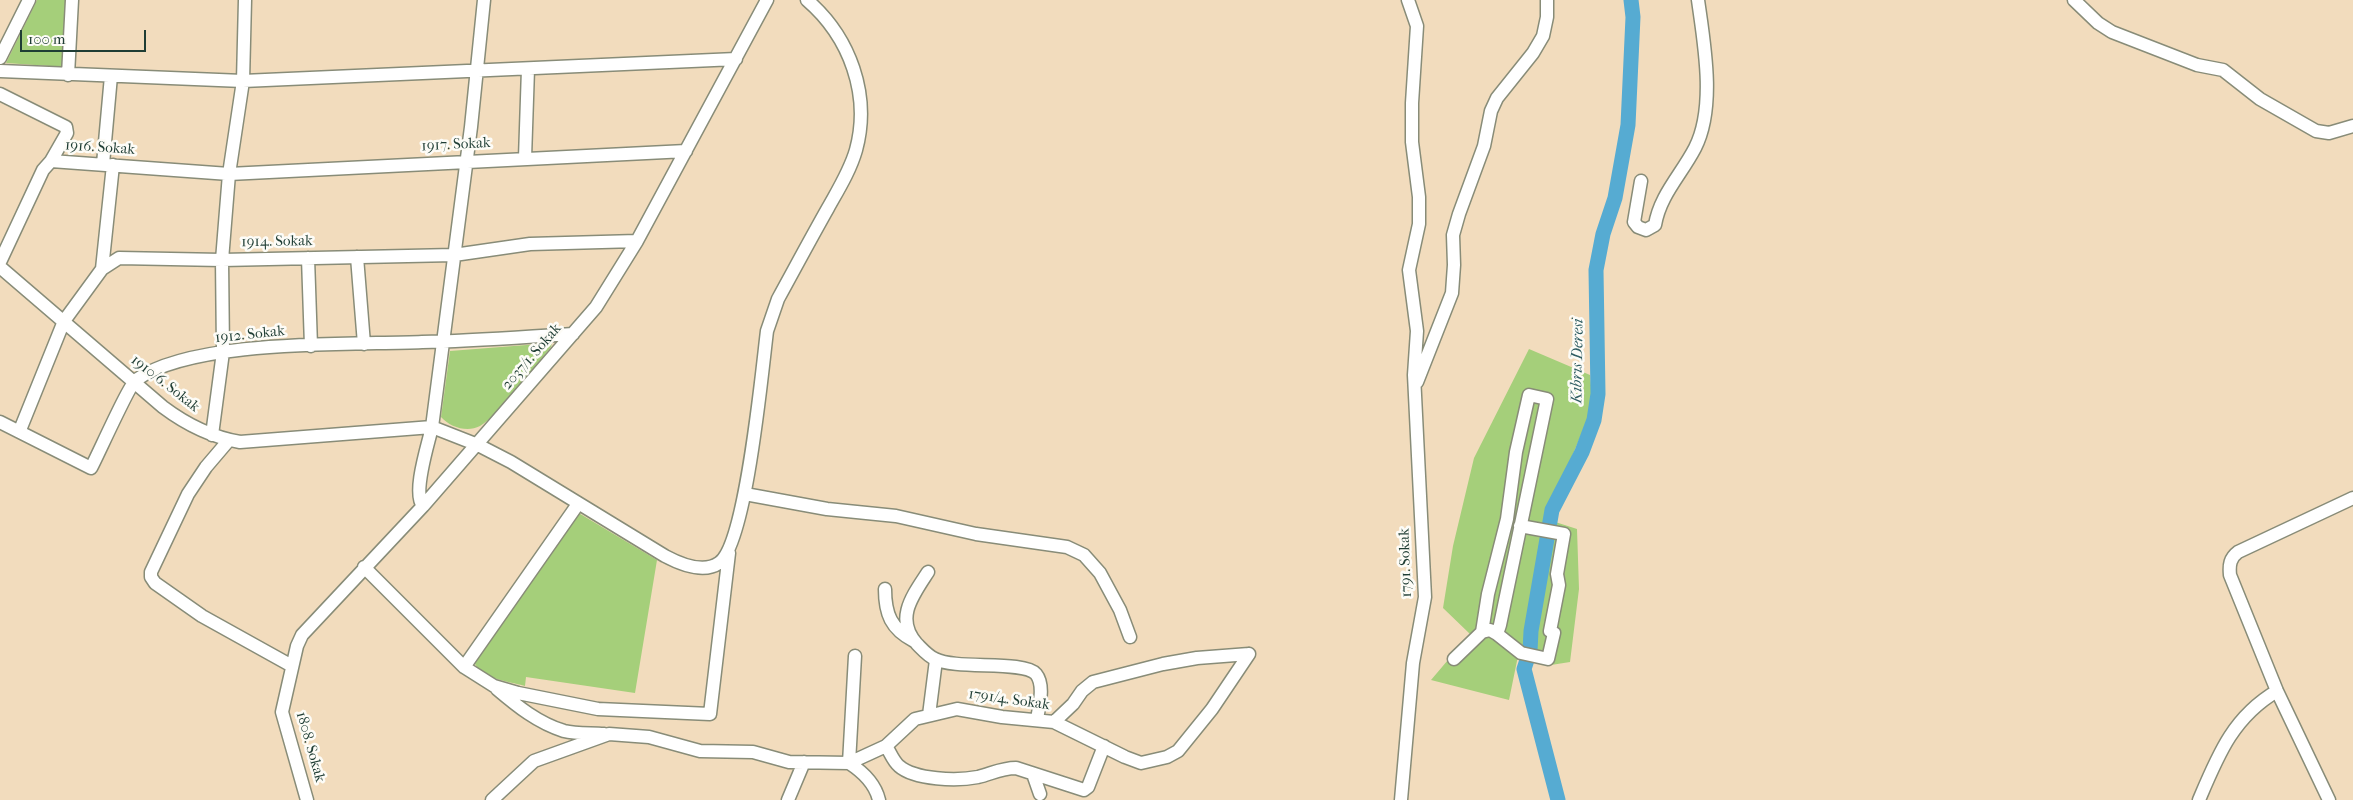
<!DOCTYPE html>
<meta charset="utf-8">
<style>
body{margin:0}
#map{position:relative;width:2353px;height:800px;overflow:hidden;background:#f2dcbd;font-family:"IM FELL French Canon",serif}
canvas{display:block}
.scale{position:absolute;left:20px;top:30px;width:126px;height:22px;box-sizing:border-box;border:2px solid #1f3d34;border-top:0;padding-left:6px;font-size:15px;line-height:18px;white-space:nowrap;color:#1f3d34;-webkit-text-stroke:4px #fdfcf7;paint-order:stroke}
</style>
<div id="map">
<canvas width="2353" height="800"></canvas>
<div class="scale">100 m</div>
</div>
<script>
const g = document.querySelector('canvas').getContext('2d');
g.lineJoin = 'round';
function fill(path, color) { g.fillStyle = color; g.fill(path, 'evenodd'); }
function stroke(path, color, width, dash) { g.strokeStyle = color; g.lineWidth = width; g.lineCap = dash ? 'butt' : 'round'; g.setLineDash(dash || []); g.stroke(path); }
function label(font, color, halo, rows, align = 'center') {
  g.font = font + ' "IM FELL French Canon",serif'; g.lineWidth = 5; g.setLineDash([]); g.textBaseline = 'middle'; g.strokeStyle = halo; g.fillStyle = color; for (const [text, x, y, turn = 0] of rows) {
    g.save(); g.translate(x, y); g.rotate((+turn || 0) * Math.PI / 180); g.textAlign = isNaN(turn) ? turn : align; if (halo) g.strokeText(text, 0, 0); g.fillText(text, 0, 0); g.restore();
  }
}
fill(new Path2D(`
 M 37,0 L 68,0 L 64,67 L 6,63 Z
 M 552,343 L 551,347 C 535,366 499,415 480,426 C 467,433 450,427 441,417 L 450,351 Z
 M 1529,349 L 1590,375 L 1593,406 L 1546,519 L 1577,529 L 1579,589 L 1570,662 L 1551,665 L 1518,656 L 1509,700 L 1431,680 L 1470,634 L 1443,608 L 1453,546 L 1474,458 Z
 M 577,512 L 657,560 L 635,693 L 526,677 L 525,686 C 507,681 480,679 473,660 Z`), '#a5cf7a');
stroke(new Path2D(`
 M 1558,800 L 1524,669 L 1530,651 L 1531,631 L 1552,510 L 1582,452 L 1594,420 L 1598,394 L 1596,270 L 1603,234 L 1615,198 L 1628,125 L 1633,17 L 1631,0`), '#56abd2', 15);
const minor = new Path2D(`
 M 484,0 L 471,127 L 432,427 L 478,445 L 511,462 L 665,556 C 680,564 703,574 719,563 C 746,544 762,371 767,331 L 778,299 C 795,268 811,238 828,208 C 838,190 850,171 856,150 C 871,95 850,37 807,0
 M 2074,0 L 2098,23 L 2112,32 L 2197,65 L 2223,70 L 2260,99 L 2316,131 L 2329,133 L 2353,126
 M 0,58 L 29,0
 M 0,71 L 243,81 L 736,59
 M 68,75 L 72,0
 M 0,94 L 66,127 L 67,133 L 51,161
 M 525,158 L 528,69
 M 103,164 L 111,76
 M 1641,181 L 1634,222 L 1638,227 L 1646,230 L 1655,225 C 1660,195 1681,175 1695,148 C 1716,107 1704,43 1698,0
 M 357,257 L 364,344
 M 308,258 L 311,346
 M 0,262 L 43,170 L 51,161 L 229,174 L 686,151
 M 0,267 L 163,407 C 187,425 211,437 240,442 L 432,427 C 428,445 412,493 423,506
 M 102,269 L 113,165
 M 1417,382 L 1452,293 L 1454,265 L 1453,235 L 1459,214 L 1484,146 L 1491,111 L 1497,98 L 1533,53 L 1543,36 L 1547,17 L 1547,0
 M 0,422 L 91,468 C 98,455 129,385 136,380 C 193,339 349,345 422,342 C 472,341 522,337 573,334
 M 20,430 L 64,321 L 102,269 L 119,258 L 222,260 L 454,255 L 530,244 L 637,241
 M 212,435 L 223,352 L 222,260 L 229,174 L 243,81 L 245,0
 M 229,440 L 206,467 L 188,494 L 151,572 L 151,577 L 155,583 L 202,616 L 292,666
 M 745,494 L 827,509 L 896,516 L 976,534 L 1067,547 L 1084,555 L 1100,573 L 1120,610 L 1130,637
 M 364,567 L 464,667 L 494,686 L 518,693 L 598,709 L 710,714 L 729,553
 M 928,572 C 913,595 894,619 917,644 C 922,649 928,656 935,659 C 956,670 1023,660 1036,674 C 1045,685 1039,707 1037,719
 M 885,589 C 885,614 891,629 914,641
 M 1497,634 L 1521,653 L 1548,659 L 1554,633 L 1550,631 L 1559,585 L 1557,574 L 1564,534 L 1520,526
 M 1454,659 L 1482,632 L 1488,594 L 1507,519 L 1516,452 L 1529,395 L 1547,399 L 1500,625 L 1497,634 L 1490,630 L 1482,632
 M 464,667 L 578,504
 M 497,689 C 517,706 538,723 564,731 C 576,734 591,733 604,734
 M 929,715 L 936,660
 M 1054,722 L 1073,704 L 1082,691 L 1093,682 L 1163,664 L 1197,658 L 1249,654
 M 886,746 C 890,752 893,761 899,766 C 915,780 957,781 978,777 C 991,774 1001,768 1016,768 L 1084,790 L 1088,787 L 1104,746
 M 849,763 L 855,656
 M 849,763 C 863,772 875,783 879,800
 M 1033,774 L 1040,794
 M 307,800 L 282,712 L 297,646 L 302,635 L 423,506 L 596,307 L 637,241 L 767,0
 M 492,800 L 534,761 L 609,734 L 649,737 L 700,751 L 753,752 L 789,762 L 849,763 L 886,746 L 915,719 L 957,709 L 1002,717 L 1054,722 L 1125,757 L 1141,763 L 1167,757 L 1178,751 L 1212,709 L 1249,654
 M 788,800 L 804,762
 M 1401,800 L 1413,663 L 1425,597 L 1414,375 L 1417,331 L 1409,270 L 1419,224 L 1419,197 L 1412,142 L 1412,103 L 1417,26 L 1408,0
 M 2199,800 C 2218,755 2233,717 2277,691
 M 2329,800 L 2277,691 L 2230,575 C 2229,565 2230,558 2238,552 L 2353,498`);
stroke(minor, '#888c78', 15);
stroke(minor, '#fff', 12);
label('15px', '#1f3d34', '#fdfcf7', [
 ["1917. Sokak",456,145,-3],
 ["1916. Sokak",100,148,4],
 ["1914. Sokak",277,242,-1],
 ["1912. Sokak",250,335,-6],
 ["2037/1. Sokak",532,357,-49],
 ["1910/6. Sokak",165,384,38],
 ["1791. Sokak",1406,563,-92],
 ["1791/4. Sokak",1009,700,8],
 ["1808. Sokak",310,747,74]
]);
label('italic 16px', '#305e63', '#fdfcf7', [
 ["Kıbrıs Deresi",1578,361,-89]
]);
</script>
